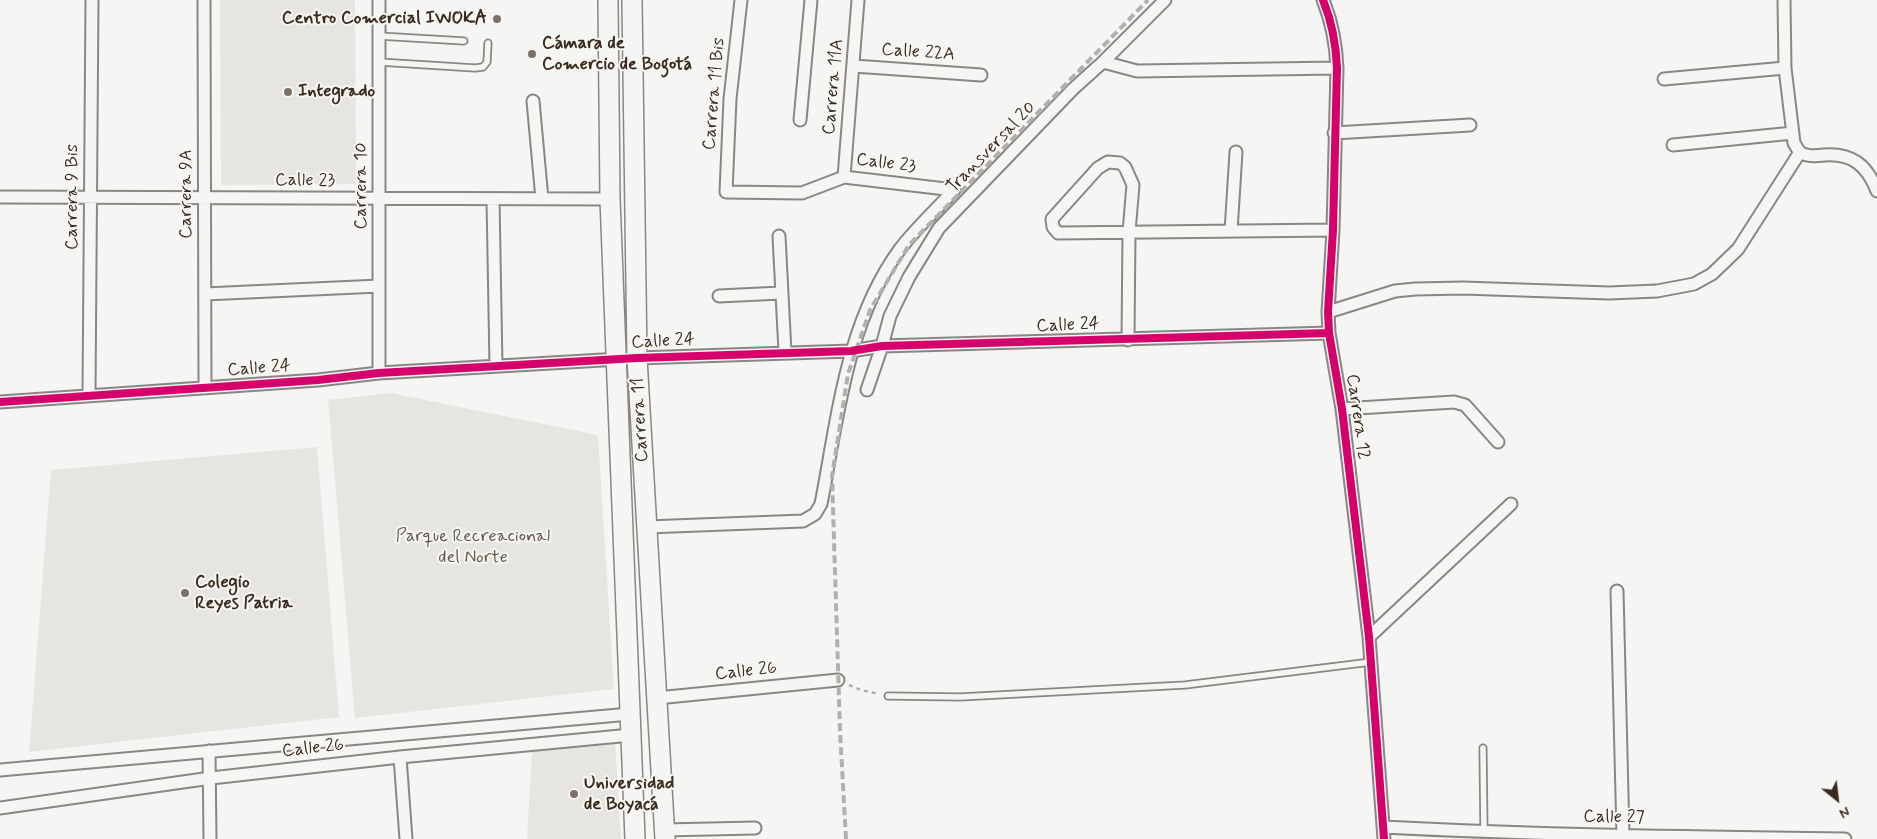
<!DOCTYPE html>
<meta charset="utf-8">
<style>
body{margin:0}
#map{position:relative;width:1877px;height:839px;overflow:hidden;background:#f5f5f3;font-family:Mynerve,sans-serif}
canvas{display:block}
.north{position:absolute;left:1812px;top:774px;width:50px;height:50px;-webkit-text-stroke:4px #f6f6f2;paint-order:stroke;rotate:151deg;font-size:14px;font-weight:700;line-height:20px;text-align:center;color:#3b2a1e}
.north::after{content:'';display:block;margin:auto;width:18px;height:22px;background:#3b2a1e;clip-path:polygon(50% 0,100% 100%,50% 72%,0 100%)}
</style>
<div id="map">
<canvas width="1877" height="839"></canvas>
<div class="north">N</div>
</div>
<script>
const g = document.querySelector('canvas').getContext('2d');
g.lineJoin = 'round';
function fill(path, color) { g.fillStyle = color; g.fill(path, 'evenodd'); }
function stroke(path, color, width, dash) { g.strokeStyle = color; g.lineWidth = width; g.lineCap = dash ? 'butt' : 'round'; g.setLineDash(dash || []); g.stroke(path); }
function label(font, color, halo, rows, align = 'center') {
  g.font = font + ' Mynerve,sans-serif'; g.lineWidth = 4; g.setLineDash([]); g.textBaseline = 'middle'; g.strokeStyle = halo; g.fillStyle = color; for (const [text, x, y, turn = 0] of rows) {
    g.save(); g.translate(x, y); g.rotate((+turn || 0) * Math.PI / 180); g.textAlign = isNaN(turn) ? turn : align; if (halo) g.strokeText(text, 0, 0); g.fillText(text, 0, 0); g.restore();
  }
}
fill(new Path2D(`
 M 220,0 L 355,0 L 356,184 L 221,185 Z
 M 317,447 L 339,717 L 29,752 L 51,470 Z
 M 615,740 L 621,839 L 527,839 L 532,749 Z`), '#e7e5e2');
fill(new Path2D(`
 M 391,393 L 598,435 L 614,689 L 355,718 L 328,400 Z`), '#e6e6e1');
const lane = new Path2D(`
 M 379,36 L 464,41
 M 379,62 L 475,68 L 483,67 L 487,62 L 488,43
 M 888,696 L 960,697 L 1185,685 L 1371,662
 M 1483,748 L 1484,832`);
const street = new Path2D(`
 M 204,0 L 205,388
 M 741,0 L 730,99 L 726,192 L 802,193 L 844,177 L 954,190
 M 1323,0 C 1332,22 1336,44 1337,68 L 1333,230 L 1328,312 L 1329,333 L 1342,409 L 1369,637 L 1384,839
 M 1784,0 L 1785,68 L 1794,143 C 1796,146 1798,151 1801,153 C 1808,157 1817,156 1824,155 C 1852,153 1867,165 1877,191
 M 1103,62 L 1137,71 L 1337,68
 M 854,66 L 981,75
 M 1664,79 L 1785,68
 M 533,101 L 542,199
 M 800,120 L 811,0
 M 1334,133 L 1470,125
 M 1673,145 L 1793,133
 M 844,177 L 858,0
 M 0,197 L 610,199
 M 493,199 L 496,366
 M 1231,231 L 1236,152
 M 779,236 L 785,352
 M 205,294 L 379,286
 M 719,296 L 781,293
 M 1328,312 L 1395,291 L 1415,289 L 1463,288 L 1609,293 L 1657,291 L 1694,284 L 1712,274 L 1738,249 L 1800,152
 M 1128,340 L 1129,232 L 1133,185 L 1125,167 L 1120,163 L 1108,162 L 1098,168 L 1052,219 L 1053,227 L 1058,233 L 1333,230
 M 379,373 L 379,0
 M 867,390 L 882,346 L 890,316 L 909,277 L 939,228 L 1073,89 L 1103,62 L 1165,0
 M 89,395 L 92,0
 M 0,402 L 318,380 L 379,373 L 637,358 L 851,351 L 882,346 L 1329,333
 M 1342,409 L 1454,402 L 1465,405 L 1498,442
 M 647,527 L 803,521 L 815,514 L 821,504 C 838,417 846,323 900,249 C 916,228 937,209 954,190
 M 1617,591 L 1623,836
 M 1369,637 L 1511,504
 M 657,698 L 838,680
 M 209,751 L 210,839
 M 400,757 L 406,839
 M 0,770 L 630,714
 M 0,808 L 211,778 L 400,757 L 631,735
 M 1383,827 C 1537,835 1691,837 1845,839
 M 664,830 L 755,828`);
const primary = new Path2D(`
 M 608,0 L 610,199 L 635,839
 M 632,0 L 637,358 L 665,839`);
stroke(lane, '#8a8683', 9);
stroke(street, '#8a8683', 15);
stroke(primary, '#8a8683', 22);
stroke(new Path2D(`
 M 849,685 L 861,690 L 879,694`), '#b2b0ae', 2.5, [4, 4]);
stroke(lane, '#f5f5f3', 5.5);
stroke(street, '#f5f5f3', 11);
stroke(primary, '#f5f5f3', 19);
stroke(new Path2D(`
 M 846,839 L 840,731 L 832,476 L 848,374 L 870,310 L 909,245 L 1148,0`), '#b2b0ae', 4, [8, 4]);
stroke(new Path2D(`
 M 1323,0 C 1332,22 1336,44 1337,68 L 1333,230 L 1328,312 L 1329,333 L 1342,409 L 1369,637 L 1384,839
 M 0,402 L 318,380 L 379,373 L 637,358 L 851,351 L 882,346 L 1329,333`), '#d6006c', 8);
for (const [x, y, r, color] of [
 [497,19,5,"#7c7169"],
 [532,54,5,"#7c7169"],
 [288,92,5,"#7c7169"],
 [185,593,5,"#7c7169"],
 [574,794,5,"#7c7169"]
]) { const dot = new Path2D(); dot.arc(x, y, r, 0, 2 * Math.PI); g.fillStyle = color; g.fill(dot); stroke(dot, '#f6f6f2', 2); }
label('bold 18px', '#3b2a1e', '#f6f6f2', [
 ["Centro Comercial IWOKA",487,19,"right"],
 ["Cámara de",542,44],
 ["Comercio de Bogotá",542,65],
 ["Integrado",298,92],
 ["Colegio",195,583],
 ["Reyes Patria",195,604],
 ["Universidad",584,784],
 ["de Boyacá",584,805]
], 'left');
label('18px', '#3b2a1e', '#f6f6f2', [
 ["Calle 22A",918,53,4],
 ["Carrera 11A",834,87,-85],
 ["Carrera 11 Bis",715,94,-85],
 ["Transversal 20",992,148,-46],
 ["Calle 23",886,164,7],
 ["Calle 23",305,181],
 ["Carrera 10",362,186,-90],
 ["Carrera 9A",187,194,-90],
 ["Carrera 9 Bis",73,197,-90],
 ["Calle 24",1068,326,-2],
 ["Calle 24",663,342,-3],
 ["Calle 24",259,369,-4],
 ["Carrera 12",1357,417,82],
 ["Carrera 11",641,420,-93],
 ["Calle 26",746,672,-6],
 ["Calle 26",313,749,-6],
 ["Calle 27",1614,818,1]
]);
label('18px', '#63564b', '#f6f6f2', [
 ["Parque Recreacional",473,537],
 ["del Norte",473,558]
]);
</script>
